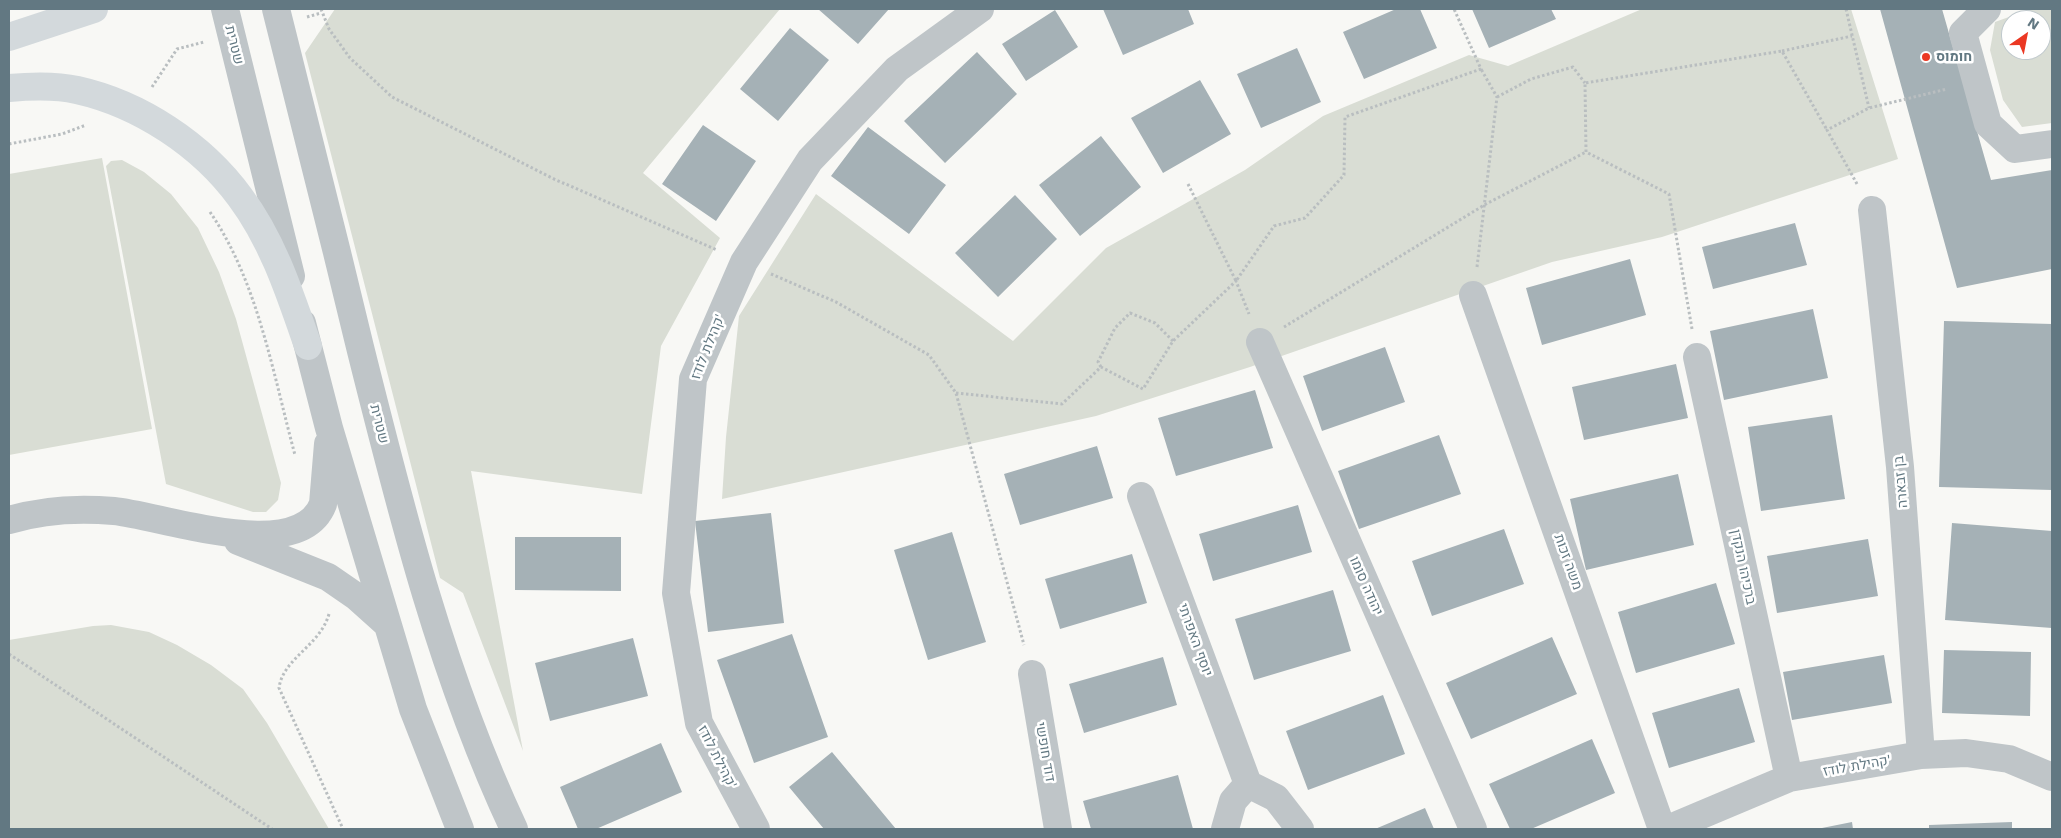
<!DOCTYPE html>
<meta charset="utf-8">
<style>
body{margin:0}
#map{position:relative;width:2061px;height:838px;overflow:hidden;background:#f8f8f5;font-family:"Work Sans",sans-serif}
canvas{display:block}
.frame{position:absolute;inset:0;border:10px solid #627882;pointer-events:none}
.north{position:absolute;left:2001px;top:10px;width:50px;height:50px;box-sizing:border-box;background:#fff;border:1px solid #c0c9cd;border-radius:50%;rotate:33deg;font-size:14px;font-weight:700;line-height:20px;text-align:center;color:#627882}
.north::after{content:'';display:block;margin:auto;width:18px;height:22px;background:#eb3823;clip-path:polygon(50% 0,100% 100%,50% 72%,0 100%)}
</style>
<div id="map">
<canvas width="2061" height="838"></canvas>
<div class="frame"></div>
<div class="north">N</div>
</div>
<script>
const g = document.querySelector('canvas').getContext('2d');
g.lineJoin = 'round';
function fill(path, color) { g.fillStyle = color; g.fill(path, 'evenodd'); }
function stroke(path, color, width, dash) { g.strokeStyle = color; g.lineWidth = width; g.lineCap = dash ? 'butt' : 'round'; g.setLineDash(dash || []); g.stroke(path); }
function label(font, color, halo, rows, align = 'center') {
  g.font = font + ' "Work Sans",Heebo,sans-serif'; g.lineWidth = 5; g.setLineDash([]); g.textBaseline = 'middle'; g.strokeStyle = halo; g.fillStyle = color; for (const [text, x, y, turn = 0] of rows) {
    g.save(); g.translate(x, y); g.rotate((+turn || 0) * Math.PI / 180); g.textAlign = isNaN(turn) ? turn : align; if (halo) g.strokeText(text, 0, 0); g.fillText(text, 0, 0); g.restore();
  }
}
fill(new Path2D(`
 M 335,9 L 780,9 L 643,173 L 720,238 L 661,346 L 642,494 L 471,471 L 523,751 L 463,593 L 440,578 L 305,53 Z
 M 1642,9 L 1851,9 L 1898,159 L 1662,237 L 1552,262 L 1250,367 L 1096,416 L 722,499 L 726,437 L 739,316 L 816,194 L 1013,341 L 1106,248 L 1245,170 L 1323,116 L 1469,55 L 1508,66 Z
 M 2031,9 L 2052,9 L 2052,123 L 2022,127 L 2003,100 L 1990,50 L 1995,22 ZM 2011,20 L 2041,20 L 2041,50 L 2011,50 Z
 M 102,158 L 152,429 L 9,455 L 9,174 Z
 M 122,160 L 144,172 L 171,194 L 198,228 L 219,272 L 236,319 L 281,483 L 278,500 L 266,512 L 253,512 L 166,484 L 106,166 L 111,161 Z
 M 111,625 L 149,632 L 177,645 L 211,665 L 243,689 L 267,723 L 329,829 L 9,829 L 9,640 L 93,626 Z`), '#d9ddd4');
fill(new Path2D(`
 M 818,9 L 889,9 L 858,44 Z
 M 1103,9 L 1188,9 L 1194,24 L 1123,55 Z
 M 1396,9 L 1420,9 L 1437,48 L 1364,79 L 1343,32 Z
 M 1472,9 L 1551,9 L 1556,19 L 1489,48 Z
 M 1880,9 L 1942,9 L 1991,180 L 2052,170 L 2052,269 L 1957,288 Z
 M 1055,10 L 1078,47 L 1026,81 L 1002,44 Z
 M 790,28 L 829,60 L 778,121 L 740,89 Z
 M 1297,48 L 1321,102 L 1261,128 L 1237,74 Z
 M 977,52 L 1017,94 L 945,163 L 904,121 Z
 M 1200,80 L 1231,134 L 1163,173 L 1131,118 Z
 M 703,125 L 756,161 L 716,221 L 662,184 Z
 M 868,127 L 946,185 L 909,234 L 831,176 Z
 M 1101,136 L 1141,187 L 1080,236 L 1039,185 Z
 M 1015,195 L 1057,239 L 998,297 L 955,253 Z
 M 1795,223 L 1807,265 L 1713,289 L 1702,247 Z
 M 1630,259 L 1646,315 L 1542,345 L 1526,288 Z
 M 1813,309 L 1828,378 L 1724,400 L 1710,331 Z
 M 1944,321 L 2052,324 L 2052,490 L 1939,487 Z
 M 1385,347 L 1405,402 L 1322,431 L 1303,376 Z
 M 1676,364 L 1688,418 L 1584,440 L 1572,387 Z
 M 1255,390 L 1273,448 L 1176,476 L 1158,418 Z
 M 1832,415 L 1845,499 L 1761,511 L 1748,427 Z
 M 1439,435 L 1461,494 L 1359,529 L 1338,471 Z
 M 1097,446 L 1113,498 L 1020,525 L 1004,474 Z
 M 1678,474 L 1694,545 L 1586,570 L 1570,499 Z
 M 1298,505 L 1312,552 L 1213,581 L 1199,534 Z
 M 771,513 L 784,623 L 708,632 L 695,521 Z
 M 1952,523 L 2052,531 L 2052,628 L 1945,620 Z
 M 1504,529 L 1524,584 L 1432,616 L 1412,561 Z
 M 952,532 L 986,642 L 928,660 L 894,550 Z
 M 515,537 L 621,537 L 621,591 L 515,590 Z
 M 1868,539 L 1878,596 L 1777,613 L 1767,556 Z
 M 1132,554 L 1147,603 L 1060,629 L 1045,579 Z
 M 1716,583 L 1735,644 L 1636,673 L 1618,612 Z
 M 1333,590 L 1351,651 L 1254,680 L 1235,619 Z
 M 792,634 L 828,737 L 754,763 L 717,660 Z
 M 1552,637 L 1577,694 L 1471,739 L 1446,683 Z
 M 633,638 L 648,696 L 550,721 L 535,663 Z
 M 1944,650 L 2031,652 L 2030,716 L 1942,713 Z
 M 1884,655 L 1892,703 L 1792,720 L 1783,672 Z
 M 1163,657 L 1177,705 L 1084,733 L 1069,684 Z
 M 1739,688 L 1755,742 L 1669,768 L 1652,713 Z
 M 1383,695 L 1405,754 L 1308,790 L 1286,731 Z
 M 1592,739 L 1615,793 L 1531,829 L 1510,829 L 1489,784 Z
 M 661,743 L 682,792 L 596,829 L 578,829 L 560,787 Z
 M 832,752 L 896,829 L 824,829 L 789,787 Z
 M 1178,775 L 1193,829 L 1091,829 L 1083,801 Z
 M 1425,808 L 1434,829 L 1375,829 Z
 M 1852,822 L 1853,829 L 1822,829 L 1822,828 Z
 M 2012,822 L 2012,829 L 1929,829 L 1929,825 Z`), '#a5b1b6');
stroke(new Path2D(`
 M 321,9 L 329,29 L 350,58 L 392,97 L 554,179 L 717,250
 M 1846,9 L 1869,108
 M 307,17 L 321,13
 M 1782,51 L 1852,36
 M 152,87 L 177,49 L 204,42
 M 1497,97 L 1531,79 L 1573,67 L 1585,83
 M 9,144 L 62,134 L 86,125
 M 1188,184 L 1236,281 L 1274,226 L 1305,218 L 1344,175 L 1345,117 L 1481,69 L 1454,9
 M 1857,184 L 1827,130 L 1869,108 L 1947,89
 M 210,212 C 258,282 273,374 295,455
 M 1477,267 L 1497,97 L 1481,69
 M 771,274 L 836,302 L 929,355 L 956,393 L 1024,645
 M 1284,327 L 1486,204 L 1586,152
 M 1692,329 L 1669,194 L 1586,152 L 1585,83 L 1782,51 L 1827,130
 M 1101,367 L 1098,362 L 1115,328 L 1130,313 L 1155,323 L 1173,341
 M 956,393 L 1062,404 L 1101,367 L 1143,389 L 1173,341 L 1236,281 L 1249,314
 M 329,614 C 320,646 283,658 279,688 L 343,829
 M 9,654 L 272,829`), '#b9bec0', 3, [2.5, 2.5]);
stroke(new Path2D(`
 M 225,9 L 291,276
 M 276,9 C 304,121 333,234 360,347 C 401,511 442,676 514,829
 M 1987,9 L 1963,33 L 1988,124 L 2015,149 L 2052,144
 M 1872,210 L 1900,467 L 1921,755
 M 1473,295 L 1662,829
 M 302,323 L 329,428 L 413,709 L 460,829
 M 1260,342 L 1473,829
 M 1697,357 L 1789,778
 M 1141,496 L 1248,784
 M 9,520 C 42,510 80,508 114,511 C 164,516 299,566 323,504 L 328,444
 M 238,541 L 328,577 L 357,597 L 386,623
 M 1032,674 L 1058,829
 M 756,829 L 699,723 L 676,593 L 693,379 L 744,262 L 810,160 L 897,69 L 980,9
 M 1225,829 L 1233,801 L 1248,784 L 1276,798 L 1300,829
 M 1668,829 L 1789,778 L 1921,755 L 1966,753 L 2009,759 L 2052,777`), '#bfc5c8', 28);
stroke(new Path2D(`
 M 9,37 L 94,9
 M 9,88 C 31,86 55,85 77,90 C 140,104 202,145 240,197 C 273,241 290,294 308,346`), '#d3d9dc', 28);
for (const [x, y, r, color] of [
 [1926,57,5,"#eb3823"]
]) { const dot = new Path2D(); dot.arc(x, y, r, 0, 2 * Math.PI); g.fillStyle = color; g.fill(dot); stroke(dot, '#fff', 2); }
label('14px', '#627882', '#fff', [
 ["שטרית",234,45,76],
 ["קהילת לודז'",708,347,-68],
 ["שטרית",379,424,76],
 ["בן זבארה",1901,482,-95],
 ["משה זכות",1568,562,70],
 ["ברכיהו הנקדן",1743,567,78],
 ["יהודה סומו",1366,586,66],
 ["יוסף האפרתי",1195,640,70],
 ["דוד חופשי",1045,752,80],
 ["קהילת לודז'",717,757,63],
 ["קהילת לודז'",1857,766,-10]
]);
label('bold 14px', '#627882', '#fff', [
 ["חומוס",1936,57]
], 'left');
</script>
